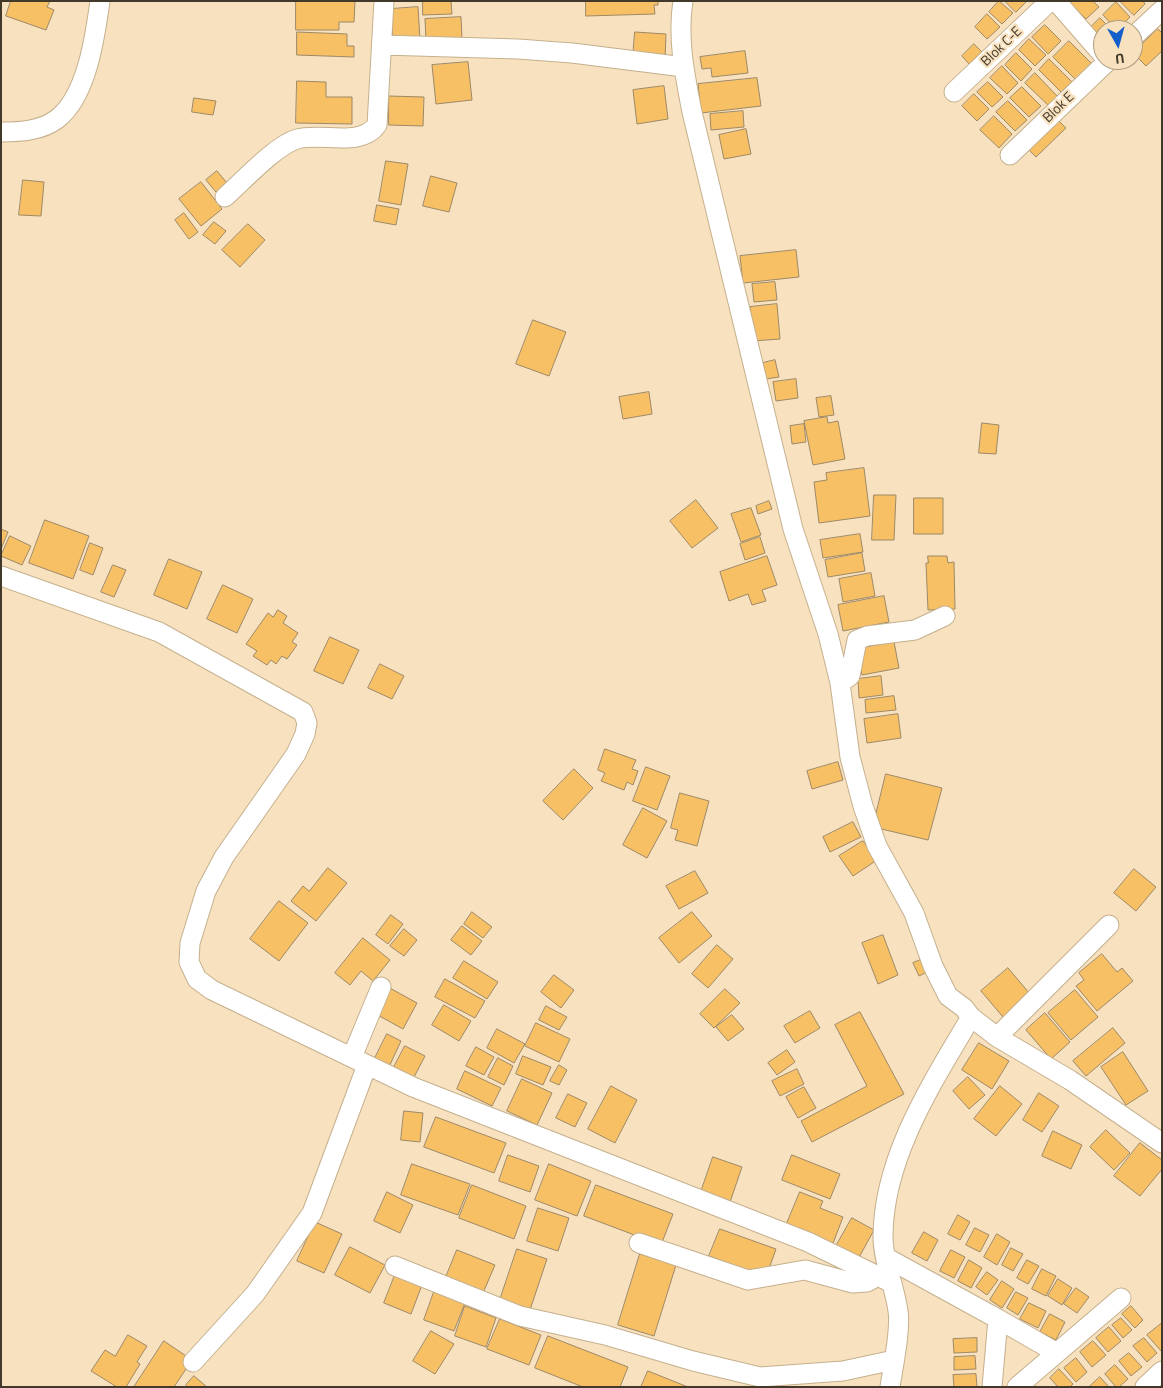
<!DOCTYPE html>
<style>
body{margin:0}
#map{position:relative;width:1163px;height:1388px;overflow:hidden;background:#f8e1be;font-family:"Titillium Web",sans-serif}
canvas{display:block}
.frame{position:absolute;inset:0;border:2px solid #42392b;pointer-events:none}
.north{position:absolute;left:1093px;top:20px;width:50px;height:50px;box-sizing:border-box;background:#f8e1be;border:1px solid #af9e83;border-radius:50%;rotate:173deg;font-size:14px;font-weight:700;line-height:20px;text-align:center;color:#42392b}
.north::after{content:'';display:block;margin:auto;width:18px;height:22px;background:#145fc9;clip-path:polygon(50% 0,100% 100%,50% 72%,0 100%)}
</style>
<div id="map">
<canvas width="1163" height="1388"></canvas>
<div class="frame"></div>
<div class="north">U</div>
</div>
<script>
const g = document.querySelector('canvas').getContext('2d');
g.lineJoin = 'round';
function fill(path, color) { g.fillStyle = color; g.fill(path, 'evenodd'); }
function stroke(path, color, width, dash) { g.strokeStyle = color; g.lineWidth = width; g.lineCap = dash ? 'butt' : 'round'; g.setLineDash(dash || []); g.stroke(path); }
function label(font, color, halo, rows, align = 'center') {
  g.font = font + ' "Titillium Web",sans-serif'; g.lineWidth = 4.5; g.setLineDash([]); g.textBaseline = 'middle'; g.strokeStyle = halo; g.fillStyle = color; for (const [text, x, y, turn = 0] of rows) {
    g.save(); g.translate(x, y); g.rotate((+turn || 0) * Math.PI / 180); g.textAlign = isNaN(turn) ? turn : align; if (halo) g.strokeText(text, 0, 0); g.fillText(text, 0, 0); g.restore();
  }
}
const building = new Path2D(`
 M 11,1 L 50,1 L 47,7 L 54,10 L 46,30 L 6,16 Z
 M 296,1 L 355,1 L 354,22 L 339,22 L 339,30 L 296,30 Z
 M 423,1 L 451,1 L 452,14 L 423,15 Z
 M 586,1 L 658,1 L 658,5 L 654,5 L 655,14 L 586,16 Z
 M 999,1 L 1013,13 L 1002,24 L 989,12 Z
 M 1005,1 L 1027,1 L 1016,12 Z
 M 1072,1 L 1093,1 L 1099,7 L 1086,19 L 1070,3 Z
 M 1120,1 L 1143,1 L 1145,4 L 1134,15 Z
 M 1116,2 L 1130,17 L 1117,30 L 1103,15 Z
 M 418,7 L 420,39 L 393,40 L 391,9 Z
 M 987,14 L 1000,27 L 987,39 L 975,27 Z
 M 461,17 L 462,38 L 426,40 L 425,19 Z
 M 1100,18 L 1112,30 L 1103,30 L 1103,42 L 1090,28 Z
 M 1045,25 L 1061,41 L 1048,54 L 1032,37 Z
 M 1158,29 L 1162,33 L 1162,51 L 1146,66 L 1133,53 Z
 M 297,32 L 347,34 L 347,46 L 354,46 L 354,57 L 297,55 Z
 M 635,32 L 666,34 L 665,59 L 633,57 Z
 M 1029,39 L 1046,55 L 1035,66 L 1019,50 Z
 M 1069,41 L 1093,65 L 1077,81 L 1053,57 Z
 M 974,44 L 982,52 L 969,64 L 962,56 Z
 M 745,51 L 748,73 L 712,77 L 711,68 L 702,69 L 700,57 Z
 M 1016,53 L 1032,69 L 1021,81 L 1005,65 Z
 M 1049,59 L 1072,82 L 1061,92 L 1039,70 Z
 M 468,62 L 472,100 L 436,104 L 432,65 Z
 M 1002,66 L 1018,83 L 1007,94 L 990,78 Z
 M 1035,73 L 1060,99 L 1051,108 L 1025,83 Z
 M 757,78 L 761,106 L 701,113 L 698,84 Z
 M 297,81 L 326,82 L 326,97 L 352,97 L 352,124 L 296,123 Z
 M 988,82 L 1003,97 L 992,107 L 977,92 Z
 M 664,86 L 668,119 L 637,124 L 633,90 Z
 M 1022,87 L 1041,106 L 1029,117 L 1010,98 Z
 M 974,94 L 989,109 L 977,121 L 962,106 Z
 M 389,96 L 424,97 L 423,126 L 389,125 Z
 M 194,98 L 216,101 L 213,115 L 192,112 Z
 M 1008,101 L 1027,120 L 1015,131 L 996,112 Z
 M 743,111 L 744,127 L 711,130 L 710,114 Z
 M 994,116 L 1012,134 L 999,148 L 980,130 Z
 M 1057,119 L 1066,128 L 1036,157 L 1027,148 Z
 M 746,129 L 751,154 L 724,159 L 719,135 Z
 M 386,161 L 408,164 L 401,205 L 379,201 Z
 M 217,171 L 227,183 L 216,192 L 206,180 Z
 M 431,176 L 457,183 L 449,212 L 423,206 Z
 M 23,180 L 44,182 L 41,216 L 19,215 Z
 M 201,182 L 222,209 L 201,226 L 179,199 Z
 M 377,205 L 399,209 L 396,225 L 374,221 Z
 M 184,213 L 198,232 L 189,239 L 175,220 Z
 M 214,222 L 226,231 L 215,244 L 203,235 Z
 M 248,224 L 265,240 L 240,267 L 222,250 Z
 M 796,250 L 799,277 L 743,283 L 740,256 Z
 M 775,282 L 777,300 L 754,302 L 752,284 Z
 M 777,304 L 780,339 L 753,341 L 750,307 Z
 M 533,320 L 566,332 L 549,376 L 516,364 Z
 M 775,360 L 779,377 L 766,379 L 763,363 Z
 M 796,379 L 798,398 L 776,401 L 773,382 Z
 M 649,392 L 652,414 L 623,419 L 619,397 Z
 M 831,396 L 834,415 L 819,417 L 816,398 Z
 M 827,417 L 828,423 L 838,421 L 845,459 L 813,465 L 804,421 Z
 M 982,423 L 999,425 L 996,454 L 979,453 Z
 M 804,424 L 806,442 L 792,444 L 790,426 Z
 M 864,468 L 870,516 L 819,523 L 814,482 L 827,480 L 826,473 Z
 M 874,495 L 896,495 L 894,540 L 872,540 Z
 M 914,498 L 943,498 L 943,534 L 914,534 Z
 M 696,500 L 718,528 L 692,548 L 670,521 Z
 M 769,501 L 772,509 L 758,514 L 756,506 Z
 M 751,508 L 761,535 L 741,542 L 731,514 Z
 M 45,520 L 89,536 L 73,579 L 29,563 Z
 M 1,529 L 8,532 L 1,549 Z
 M 860,534 L 863,552 L 823,558 L 820,540 Z
 M 10,536 L 31,546 L 22,565 L 1,556 Z
 M 760,537 L 765,553 L 745,560 L 740,544 Z
 M 90,543 L 103,548 L 93,575 L 80,570 Z
 M 862,553 L 865,571 L 828,577 L 825,560 Z
 M 767,556 L 777,585 L 762,590 L 766,601 L 752,605 L 748,594 L 729,601 L 720,572 Z
 M 928,556 L 947,556 L 948,563 L 954,562 L 955,609 L 928,610 L 926,563 L 928,563 Z
 M 169,559 L 202,572 L 187,609 L 154,595 Z
 M 113,565 L 126,570 L 114,597 L 101,592 Z
 M 871,573 L 875,596 L 843,602 L 839,579 Z
 M 223,585 L 253,599 L 237,633 L 207,619 Z
 M 884,596 L 889,622 L 843,631 L 838,605 Z
 M 278,610 L 287,616 L 283,623 L 298,633 L 292,642 L 297,645 L 287,659 L 282,656 L 276,664 L 271,660 L 267,665 L 253,656 L 257,651 L 246,644 L 268,613 L 273,617 Z
 M 330,637 L 359,650 L 343,684 L 314,671 Z
 M 894,642 L 899,668 L 862,675 L 857,649 Z
 M 380,664 L 404,676 L 392,699 L 368,688 Z
 M 881,676 L 883,695 L 859,698 L 858,679 Z
 M 894,696 L 896,710 L 866,713 L 865,700 Z
 M 898,714 L 901,738 L 867,743 L 864,719 Z
 M 605,749 L 636,760 L 632,769 L 638,771 L 633,785 L 627,782 L 624,790 L 601,781 L 605,773 L 598,770 Z
 M 838,762 L 843,780 L 812,789 L 807,771 Z
 M 646,767 L 670,776 L 657,810 L 633,801 Z
 M 574,769 L 593,788 L 563,820 L 543,801 Z
 M 886,774 L 942,788 L 928,840 L 873,827 Z
 M 680,793 L 709,801 L 697,846 L 675,840 L 678,830 L 671,828 Z
 M 643,808 L 667,821 L 647,858 L 623,845 Z
 M 853,822 L 861,837 L 830,852 L 823,837 Z
 M 863,841 L 877,860 L 853,876 L 839,856 Z
 M 328,868 L 347,883 L 316,921 L 291,901 L 303,886 L 309,891 Z
 M 1134,869 L 1156,887 L 1136,911 L 1114,893 Z
 M 695,871 L 708,893 L 679,909 L 666,886 Z
 M 279,901 L 308,923 L 279,961 L 250,939 Z
 M 472,912 L 492,927 L 483,938 L 464,924 Z
 M 692,912 L 712,936 L 679,963 L 659,938 Z
 M 391,915 L 403,924 L 388,944 L 376,935 Z
 M 462,926 L 482,941 L 471,955 L 451,940 Z
 M 404,929 L 417,940 L 404,956 L 390,946 Z
 M 883,935 L 898,975 L 878,984 L 862,943 Z
 M 363,938 L 390,960 L 373,981 L 361,971 L 350,985 L 335,973 Z
 M 717,945 L 733,959 L 708,988 L 692,974 Z
 M 1102,954 L 1117,972 L 1122,968 L 1133,981 L 1097,1011 L 1076,986 L 1084,980 L 1079,973 Z
 M 923,959 L 929,971 L 919,976 L 913,963 Z
 M 464,961 L 498,982 L 487,999 L 453,978 Z
 M 1008,968 L 1030,994 L 1003,1017 L 981,991 Z
 M 554,975 L 574,990 L 561,1008 L 541,992 Z
 M 445,979 L 485,1001 L 475,1018 L 435,997 Z
 M 388,987 L 417,1003 L 403,1029 L 374,1013 Z
 M 725,989 L 740,1003 L 714,1028 L 700,1014 Z
 M 1075,990 L 1098,1017 L 1071,1040 L 1048,1013 Z
 M 444,1005 L 471,1021 L 459,1041 L 432,1025 Z
 M 546,1006 L 567,1017 L 559,1030 L 539,1020 Z
 M 810,1011 L 820,1028 L 795,1043 L 784,1026 Z
 M 860,1012 L 904,1094 L 812,1142 L 801,1121 L 867,1086 L 835,1025 Z
 M 1045,1013 L 1070,1042 L 1051,1059 L 1026,1030 Z
 M 732,1015 L 744,1029 L 728,1041 L 716,1027 Z
 M 536,1023 L 570,1039 L 559,1062 L 525,1046 Z
 M 1113,1028 L 1125,1043 L 1086,1076 L 1073,1061 Z
 M 497,1029 L 525,1044 L 514,1063 L 487,1048 Z
 M 387,1034 L 401,1041 L 388,1069 L 373,1062 Z
 M 979,1043 L 1009,1061 L 992,1089 L 962,1070 Z
 M 405,1046 L 425,1056 L 413,1079 L 393,1069 Z
 M 476,1047 L 494,1057 L 484,1075 L 466,1066 Z
 M 787,1050 L 795,1062 L 777,1075 L 768,1063 Z
 M 1123,1052 L 1148,1091 L 1126,1105 L 1101,1067 Z
 M 523,1056 L 551,1067 L 543,1085 L 516,1074 Z
 M 498,1058 L 513,1066 L 504,1085 L 488,1077 Z
 M 559,1065 L 567,1070 L 559,1085 L 550,1081 Z
 M 797,1069 L 804,1084 L 780,1096 L 772,1081 Z
 M 465,1071 L 501,1088 L 492,1106 L 457,1089 Z
 M 968,1077 L 985,1095 L 969,1109 L 953,1091 Z
 M 522,1079 L 552,1093 L 537,1125 L 507,1111 Z
 M 611,1086 L 637,1100 L 615,1143 L 588,1129 Z
 M 1000,1086 L 1022,1104 L 996,1136 L 974,1119 Z
 M 804,1087 L 816,1108 L 798,1118 L 786,1097 Z
 M 1039,1093 L 1059,1106 L 1042,1132 L 1023,1120 Z
 M 568,1094 L 587,1103 L 575,1127 L 556,1118 Z
 M 404,1111 L 423,1113 L 420,1142 L 401,1140 Z
 M 436,1117 L 506,1143 L 494,1173 L 424,1147 Z
 M 1106,1130 L 1130,1153 L 1114,1170 L 1090,1147 Z
 M 1053,1131 L 1082,1145 L 1071,1169 L 1042,1156 Z
 M 1140,1143 L 1162,1160 L 1162,1169 L 1140,1196 L 1114,1176 Z
 M 508,1155 L 539,1166 L 530,1192 L 499,1181 Z
 M 792,1155 L 840,1174 L 830,1199 L 782,1180 Z
 M 713,1157 L 742,1167 L 730,1202 L 701,1192 Z
 M 412,1164 L 470,1184 L 458,1215 L 401,1195 Z
 M 549,1164 L 591,1181 L 577,1216 L 535,1200 Z
 M 472,1185 L 526,1206 L 514,1239 L 459,1218 Z
 M 596,1185 L 673,1214 L 661,1245 L 584,1216 Z
 M 387,1192 L 413,1205 L 400,1233 L 374,1221 Z
 M 800,1192 L 823,1201 L 820,1208 L 843,1217 L 832,1246 L 785,1228 Z
 M 538,1208 L 569,1218 L 558,1251 L 527,1241 Z
 M 958,1215 L 970,1222 L 960,1240 L 948,1234 Z
 M 852,1218 L 874,1230 L 857,1261 L 835,1248 Z
 M 315,1222 L 342,1234 L 324,1273 L 297,1261 Z
 M 975,1228 L 989,1235 L 980,1252 L 966,1245 Z
 M 720,1229 L 776,1249 L 766,1277 L 709,1256 Z
 M 924,1232 L 938,1240 L 927,1261 L 912,1253 Z
 M 997,1234 L 1010,1242 L 997,1265 L 984,1257 Z
 M 350,1247 L 385,1265 L 370,1293 L 335,1275 Z
 M 1011,1248 L 1023,1254 L 1013,1271 L 1002,1265 Z
 M 517,1249 L 547,1259 L 530,1310 L 500,1300 Z
 M 457,1250 L 495,1265 L 483,1293 L 446,1277 Z
 M 951,1250 L 965,1257 L 954,1278 L 940,1271 Z
 M 640,1254 L 676,1265 L 654,1336 L 618,1325 Z
 M 969,1260 L 982,1268 L 971,1288 L 958,1281 Z
 M 1027,1260 L 1039,1266 L 1028,1284 L 1017,1278 Z
 M 1042,1269 L 1056,1276 L 1046,1296 L 1032,1289 Z
 M 987,1272 L 998,1280 L 987,1295 L 976,1287 Z
 M 395,1275 L 422,1285 L 411,1314 L 384,1303 Z
 M 1058,1279 L 1072,1288 L 1062,1305 L 1048,1296 Z
 M 1002,1281 L 1014,1289 L 1002,1308 L 990,1300 Z
 M 1076,1288 L 1089,1297 L 1077,1313 L 1064,1304 Z
 M 434,1292 L 465,1303 L 454,1331 L 424,1320 Z
 M 1016,1292 L 1028,1298 L 1018,1315 L 1007,1308 Z
 M 1029,1303 L 1046,1311 L 1038,1328 L 1020,1319 Z
 M 465,1306 L 496,1318 L 486,1347 L 455,1336 Z
 M 1131,1306 L 1143,1320 L 1135,1328 L 1122,1314 Z
 M 1050,1314 L 1065,1322 L 1056,1340 L 1040,1332 Z
 M 1121,1318 L 1132,1330 L 1123,1338 L 1112,1325 Z
 M 500,1319 L 541,1335 L 529,1365 L 487,1349 Z
 M 1162,1323 L 1162,1352 L 1147,1335 Z
 M 1109,1327 L 1121,1341 L 1108,1352 L 1096,1338 Z
 M 431,1331 L 454,1344 L 435,1374 L 413,1361 Z
 M 128,1335 L 147,1346 L 137,1362 L 140,1364 L 126,1387 L 117,1387 L 91,1371 L 105,1350 L 115,1356 Z
 M 548,1336 L 628,1367 L 620,1387 L 583,1387 L 535,1368 Z
 M 977,1338 L 977,1352 L 954,1353 L 953,1339 Z
 M 1144,1338 L 1157,1353 L 1147,1362 L 1133,1346 Z
 M 164,1341 L 192,1360 L 174,1387 L 134,1387 Z
 M 1093,1341 L 1106,1355 L 1092,1367 L 1080,1352 Z
 M 1129,1353 L 1142,1367 L 1131,1376 L 1119,1361 Z
 M 975,1356 L 976,1369 L 954,1370 L 954,1357 Z
 M 1076,1358 L 1087,1372 L 1076,1382 L 1064,1368 Z
 M 1115,1365 L 1128,1379 L 1119,1387 L 1116,1387 L 1105,1374 Z
 M 1059,1369 L 1073,1384 L 1070,1387 L 1058,1387 L 1050,1378 Z
 M 648,1371 L 688,1387 L 641,1387 Z
 M 976,1374 L 977,1387 L 954,1387 L 953,1375 Z
 M 194,1376 L 207,1387 L 187,1387 L 186,1385 Z
 M 1100,1377 L 1109,1387 L 1089,1387 Z`);
fill(building, '#f7c064');
stroke(building, '#9d8867', 1);
const minor = new Path2D(`
 M 683,1 C 677,38 685,76 692,112 L 793,529 L 828,634 L 840,683 L 850,757 L 863,806 L 877,846 L 914,913 L 933,966 L 948,996 L 964,1008 L 971,1017 L 997,1037 L 1070,1080 L 1162,1143
 M 1056,1 L 1103,55
 M 1133,37 L 1162,10
 M 382,45 L 518,49 L 572,53 L 684,67
 M 954,92 L 1050,1
 M 1,132 C 20,132 41,131 57,119 C 87,96 95,37 100,1
 M 1010,155 L 1109,60
 M 225,197 C 242,182 276,145 297,139 C 322,132 360,148 377,125 L 384,1
 M 1,576 L 159,632 L 303,712 L 307,723 L 305,734 L 296,754 L 224,857 L 206,891 L 190,943 L 189,962 L 197,979 L 212,990 L 413,1087 L 808,1242 L 892,1283
 M 840,683 L 850,676 L 857,640 L 867,636 L 915,630 L 945,616
 M 997,1037 L 1109,925
 M 352,1057 L 381,987
 M 639,1243 L 748,1280 L 805,1270 L 853,1283 L 867,1282 L 878,1276
 M 887,1258 L 998,1319 L 992,1387
 M 395,1266 L 520,1316 L 605,1335 L 693,1361 L 760,1377 L 843,1371 L 894,1360
 M 998,1319 L 1057,1353
 M 193,1362 L 255,1294 L 312,1213 L 367,1065
 M 890,1387 C 893,1367 901,1330 898,1311 C 895,1287 883,1262 883,1237 C 883,1158 932,1083 971,1017
 M 1017,1387 L 1121,1298
 M 1145,1387 L 1162,1371`);
stroke(minor, '#c5b08e', 21);
stroke(minor, '#fff', 19);
label('14px', '#42392b', '#f8e1be', [
 ["Blok C-E",1002,47,-44],
 ["Blok E",1059,108,-44]
]);
</script>
